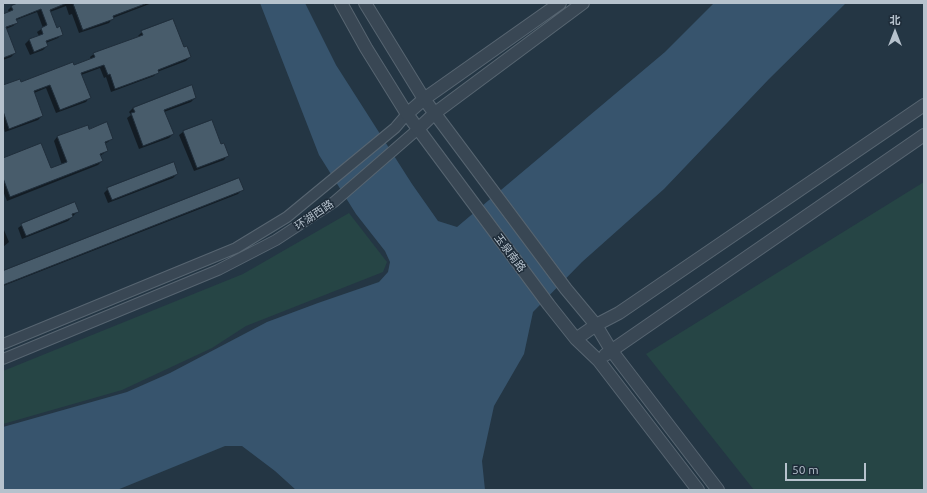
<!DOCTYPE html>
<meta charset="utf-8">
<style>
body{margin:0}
#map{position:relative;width:927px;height:493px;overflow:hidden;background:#243644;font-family:Ubuntu,"Noto Sans SC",sans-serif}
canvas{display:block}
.frame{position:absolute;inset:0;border:4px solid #b6c2cd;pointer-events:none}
.north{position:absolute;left:875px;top:12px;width:40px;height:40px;-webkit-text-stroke:3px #1e2c39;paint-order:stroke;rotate:0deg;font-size:11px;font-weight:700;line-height:16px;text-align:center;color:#b6c2cd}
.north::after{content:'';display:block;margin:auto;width:14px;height:18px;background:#b6c2cd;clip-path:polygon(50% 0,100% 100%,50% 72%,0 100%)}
.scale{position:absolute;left:785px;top:463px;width:81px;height:18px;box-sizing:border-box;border:2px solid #b6c2cd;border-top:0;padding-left:5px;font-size:12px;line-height:14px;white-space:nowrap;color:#b6c2cd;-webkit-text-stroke:3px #1e2c39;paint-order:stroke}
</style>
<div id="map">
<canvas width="927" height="493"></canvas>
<div class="frame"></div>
<div class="north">北</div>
<div class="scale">50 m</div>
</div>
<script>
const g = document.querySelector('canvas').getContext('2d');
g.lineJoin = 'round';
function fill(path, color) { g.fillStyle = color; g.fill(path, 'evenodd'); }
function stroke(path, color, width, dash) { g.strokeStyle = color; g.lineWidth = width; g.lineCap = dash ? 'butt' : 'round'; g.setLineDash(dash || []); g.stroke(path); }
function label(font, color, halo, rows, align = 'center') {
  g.font = font + ' Ubuntu,"Noto Sans SC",sans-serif'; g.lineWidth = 3; g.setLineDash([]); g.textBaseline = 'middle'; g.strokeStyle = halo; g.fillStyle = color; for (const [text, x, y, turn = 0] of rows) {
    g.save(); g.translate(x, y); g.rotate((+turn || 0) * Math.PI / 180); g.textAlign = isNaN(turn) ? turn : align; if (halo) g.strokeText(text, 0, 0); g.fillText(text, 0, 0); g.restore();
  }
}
fill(new Path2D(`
 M 924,182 L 924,490 L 754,490 L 646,354 Z
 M 349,213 L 387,262 L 383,272 L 246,326 L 212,348 L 122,390 L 3,424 L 3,371 L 243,274 Z`), '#264545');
fill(new Path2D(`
 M 260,3 L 305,3 L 336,65 L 412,184 L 438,221 L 457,227 L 665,52 L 714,3 L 846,3 L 769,79 L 664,189 L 582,262 L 533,312 L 524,354 L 494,406 L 482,461 L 485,490 L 296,490 L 275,471 L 242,446 L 225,446 L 117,490 L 3,490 L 3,427 L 127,392 L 170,373 L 267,322 L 318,303 L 379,282 L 388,272 L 390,262 L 385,251 L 356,214 L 319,155 Z`), '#37546d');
fill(new Path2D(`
 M 21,3 L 152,3 L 113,18 L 109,23 L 79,33 L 72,14 L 69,15 L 66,6 L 50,12 L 56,29 L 62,34 L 58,38 L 46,43 L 47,46 L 43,50 L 30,55 L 25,44 L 29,40 L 39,36 L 37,32 L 43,28 L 37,12 L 16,20 L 17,23 L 13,26 L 6,29 L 15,53 L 11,57 L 3,60 L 3,15 L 9,13 L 8,10 L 12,6 Z
 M 142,32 L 183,49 L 190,57 L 186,61 L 157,72 L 154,76 L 111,92 L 106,77 L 104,78 L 100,68 L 81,75 L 89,98 L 86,102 L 56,113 L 46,88 L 34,93 L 42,116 L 38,120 L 5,132 L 3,125 L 3,86 L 20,83 L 91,60 L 90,57 L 94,54 L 139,37 L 138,36 Z
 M 195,98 L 191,102 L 164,112 L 173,134 L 169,138 L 139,149 L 127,118 L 131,115 L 129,112 L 133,108 Z
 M 211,121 L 220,146 L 227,156 L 224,160 L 194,171 L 179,135 L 183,132 Z
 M 87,126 L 89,130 L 112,138 L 108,142 L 104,144 L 107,151 L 100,156 L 102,161 L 98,165 L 7,201 L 3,191 L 3,159 L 51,169 L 62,165 L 54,141 L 57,137 Z
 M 177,174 L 173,178 L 108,203 L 104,193 L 108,189 Z
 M 242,190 L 238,194 L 3,286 L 3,272 Z
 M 78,211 L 68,221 L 22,239 L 18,228 L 22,225 Z
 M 4,230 L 9,242 L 3,247 L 3,231 Z`), '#0007');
const building = new Path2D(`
 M 18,3 L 67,3 L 50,10 L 57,28 L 60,26 L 63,35 L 46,41 L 48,46 L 34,52 L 29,39 L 43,34 L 41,28 L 47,25 L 41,9 L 16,19 L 18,23 L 6,27 L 16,53 L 3,58 L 3,14 L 13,10 L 11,6 Z
 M 73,3 L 145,3 L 145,4 L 113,16 L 114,19 L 83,30 Z
 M 173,19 L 184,47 L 187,46 L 191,57 L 158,70 L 159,73 L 115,89 L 110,74 L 108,75 L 104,65 L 81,73 L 91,98 L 60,110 L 50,85 L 34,91 L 43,116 L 9,129 L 3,111 L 3,85 L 20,79 L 21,82 L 73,62 L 74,65 L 95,57 L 93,53 L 143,35 L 141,31 Z
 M 192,85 L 196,98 L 164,110 L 174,134 L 143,146 L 131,113 L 135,112 L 133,108 Z
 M 212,120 L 221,144 L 224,143 L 229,156 L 197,168 L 183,131 Z
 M 107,122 L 113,139 L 105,142 L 108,151 L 100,154 L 103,161 L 10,197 L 3,178 L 3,158 L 41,143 L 51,168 L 67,162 L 57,136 L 88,125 L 89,129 Z
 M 174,162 L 178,174 L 112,200 L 107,188 Z
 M 239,178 L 244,190 L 3,285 L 3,271 Z
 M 75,202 L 79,212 L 72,214 L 73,217 L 26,236 L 21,224 Z`);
fill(building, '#485c6b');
stroke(building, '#202e3b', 1);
const minor = new Path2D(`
 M 3,344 L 236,248 L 287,217 L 395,128 L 407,114
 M 3,359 L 218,270 L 276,240 L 334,202 L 418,129`);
const tertiary = new Path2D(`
 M 341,3 L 366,48 L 407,114 L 549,305 L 576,339 L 599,361 L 698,490
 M 365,3 L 424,99 L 566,289 L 596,325 L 611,350 L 718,490
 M 407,114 L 424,99 L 560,3
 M 418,129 L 435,113 L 583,3
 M 576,339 L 596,325 L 619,313 L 924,105
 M 605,355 L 924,135`);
stroke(minor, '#576571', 12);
stroke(tertiary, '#576571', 14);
stroke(minor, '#394754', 10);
stroke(tertiary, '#394754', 12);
label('11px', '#b6c2cd', '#1e2c39', [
 ["环湖西路",314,215,-34],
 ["玉泉南路",510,253,53]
]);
</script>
